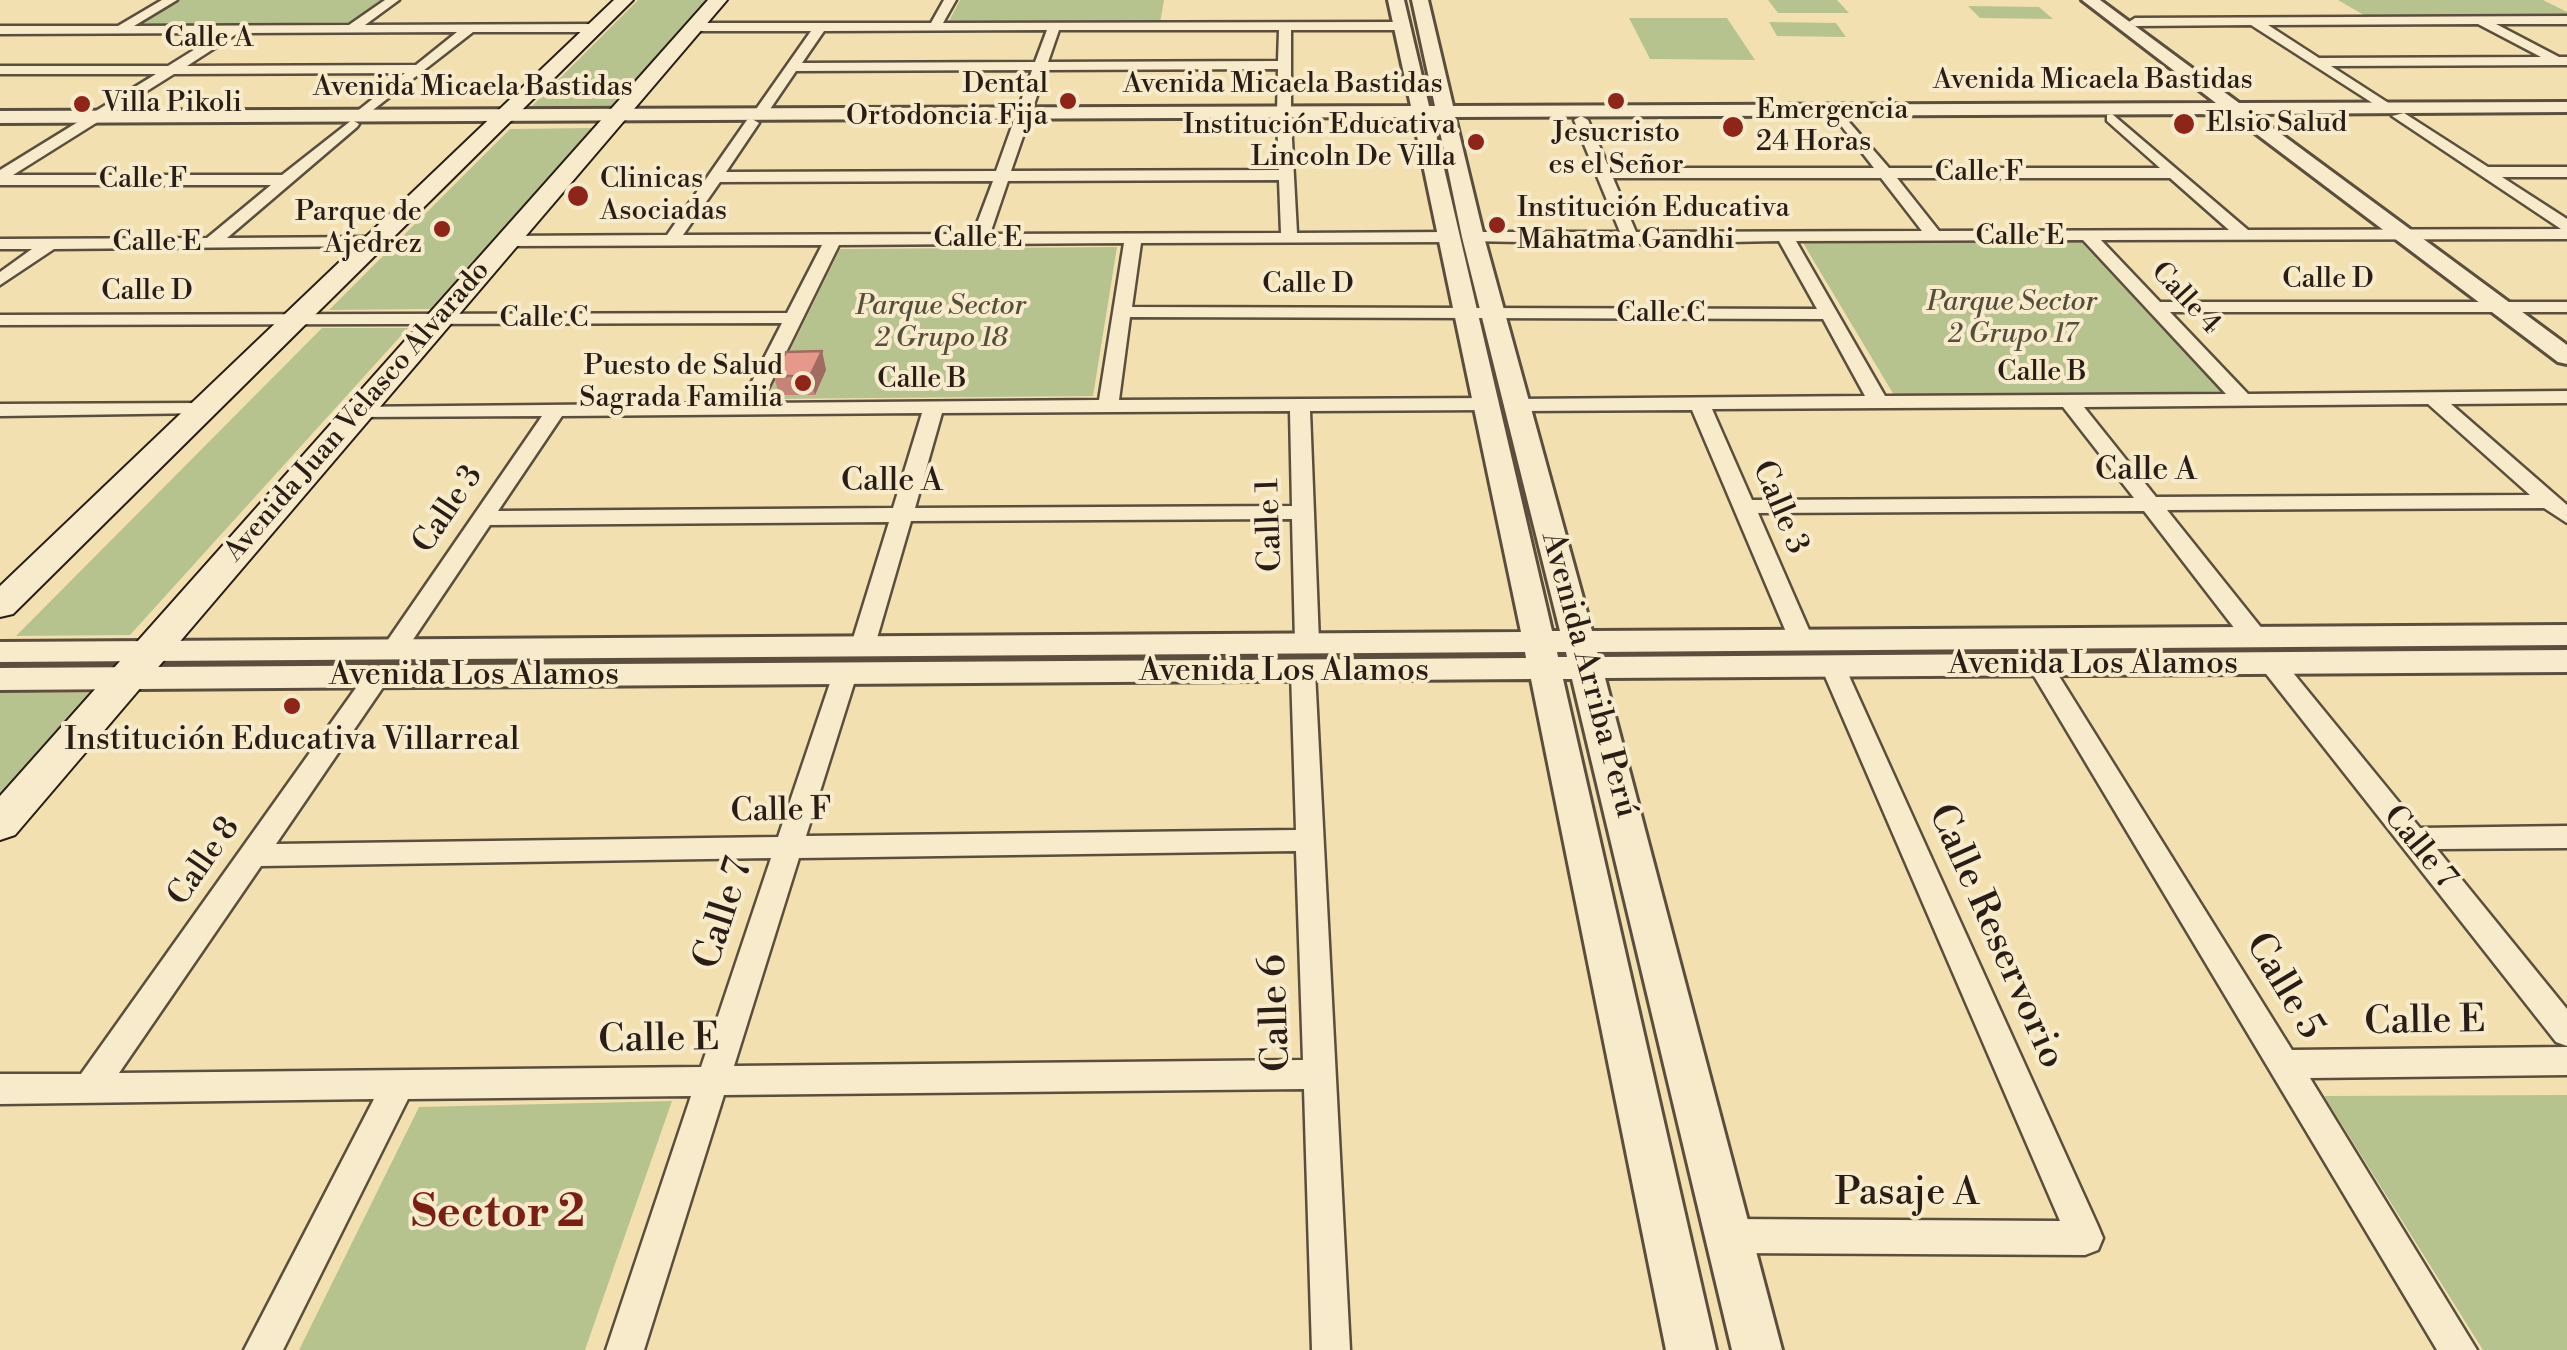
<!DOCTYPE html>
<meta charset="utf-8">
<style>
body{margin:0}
canvas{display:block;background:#f2e0b1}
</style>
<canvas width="2567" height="1350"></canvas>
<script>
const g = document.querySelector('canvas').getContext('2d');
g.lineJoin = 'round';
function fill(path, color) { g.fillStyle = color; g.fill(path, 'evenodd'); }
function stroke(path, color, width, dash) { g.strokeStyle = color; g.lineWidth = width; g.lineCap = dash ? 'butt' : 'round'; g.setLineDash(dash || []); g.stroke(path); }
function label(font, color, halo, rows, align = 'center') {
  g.font = font + ' "Libre Bodoni",serif'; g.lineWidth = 8; g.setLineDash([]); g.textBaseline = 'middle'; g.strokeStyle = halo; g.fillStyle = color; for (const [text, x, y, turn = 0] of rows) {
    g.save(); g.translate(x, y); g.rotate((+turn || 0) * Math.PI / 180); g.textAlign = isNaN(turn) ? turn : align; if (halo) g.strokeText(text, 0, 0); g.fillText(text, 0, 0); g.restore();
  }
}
fill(new Path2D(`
 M 178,0 L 385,0 L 350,25 L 134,26 Z
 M 638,0 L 710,0 L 613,110 L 528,110 Z
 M 960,0 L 1164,0 L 1160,23 L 948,23 Z
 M 1768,0 L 1837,0 L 1849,13 L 1778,13 Z
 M 2338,0 L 2543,0 L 2567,12 L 2567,17 L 2369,18 Z
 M 1968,6 L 2039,7 L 2053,19 L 1980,18 Z
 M 1629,18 L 1727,18 L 1755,60 L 1650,59 Z
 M 1769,22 L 1836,23 L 1846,37 L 1777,36 Z
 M 594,128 L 433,309 L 329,310 L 510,129 Z
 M 2082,243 L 2221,392 L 1894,395 L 1803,243 Z
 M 1117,247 L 1093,396 L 766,399 L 840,249 Z
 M 322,328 L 408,328 L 130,635 L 16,636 Z
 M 0,693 L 92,693 L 0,797 Z
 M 2567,1095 L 2567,1350 L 2483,1350 L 2324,1096 Z
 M 672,1101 L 585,1350 L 299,1350 L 419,1107 Z`), '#b7c38f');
const minor = new Path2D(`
 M 162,0 L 177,0 L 134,26 L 349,25 L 385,0 L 399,0 L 365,25 L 596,24 L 602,28 L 596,32 L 473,32 L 360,120 L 355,119 L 355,113 L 405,73 L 174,74 L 13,175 L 282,175 L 352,120 L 359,124 L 357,127 L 227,238 L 374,237 L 382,242 L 380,246 L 54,249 L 0,285 L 0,272 L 32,249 L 0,249 L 0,239 L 207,238 L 271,185 L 0,185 L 0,170 L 156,74 L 0,74 L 0,66 L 168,66 L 221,33 L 0,34 L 0,26 L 118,26 ZM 457,32 L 416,65 L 187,66 L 238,33 Z
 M 944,0 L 956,0 L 943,23 L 1404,22 L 1410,26 L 1404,30 L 1291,30 L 1291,112 L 1284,116 L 1277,112 L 1278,69 L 1046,70 L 1011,171 L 1279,170 L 1277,121 L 1284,117 L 1291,121 L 1297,233 L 1450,232 L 1458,237 L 1450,242 L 1141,243 L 1132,307 L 1817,309 L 1779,241 L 1631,244 L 1467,241 L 1465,237 L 1473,232 L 1620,232 L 1574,120 L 1581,116 L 1588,120 L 1609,168 L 1874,168 L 1836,119 L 1843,115 L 1889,168 L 2160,168 L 2107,121 L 2107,115 L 2112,114 L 2248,230 L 2561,229 L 2392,116 L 2404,113 L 2488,167 L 2567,167 L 2567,177 L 2502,177 L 2567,219 L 2567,239 L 2101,240 L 2160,302 L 2567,302 L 2567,312 L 2170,312 L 2248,394 L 2567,391 L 2567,403 L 2451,404 L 2567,505 L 2567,523 L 2544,508 L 2167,510 L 2263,630 L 2266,636 L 2263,642 L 2245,642 L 2144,511 L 1758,513 L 1813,639 L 1801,647 L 1789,639 L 1692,410 L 1518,411 L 1508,405 L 1518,399 L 1865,396 L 1823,319 L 1130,317 L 1119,400 L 1488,398 L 1498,404 L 1488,410 L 1310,411 L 1319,642 L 1316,648 L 1307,650 L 1295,642 L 1292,519 L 911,521 L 875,645 L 863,653 L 851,645 L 889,522 L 490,525 L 404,653 L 395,655 L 383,647 L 542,416 L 357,417 L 347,411 L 350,407 L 741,403 L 782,323 L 0,325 L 0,315 L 787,313 L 822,245 L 506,246 L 498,241 L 506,236 L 667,235 L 747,120 L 752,119 L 759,123 L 726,172 L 996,171 L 1032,70 L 796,71 L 764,118 L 759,119 L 752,115 L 811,31 L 694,31 L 688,27 L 694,23 L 931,23 ZM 1047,30 L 1035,62 L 802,63 L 824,31 ZM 1059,30 L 1279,30 L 1278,61 L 1048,62 ZM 1613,178 L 1881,178 L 1922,231 L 1636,232 ZM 1897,178 L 2170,178 L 2229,230 L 1939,231 ZM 1279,180 L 1281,233 L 990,234 L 1008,181 ZM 993,181 L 973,234 L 683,235 L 720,182 ZM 2083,240 L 2226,394 L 1885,396 L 1796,241 ZM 1124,243 L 1099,400 L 761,403 L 839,245 ZM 2428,404 L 2530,495 L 2156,497 L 2084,407 ZM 2063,407 L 2134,498 L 1752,500 L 1712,409 ZM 1290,411 L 1292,506 L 915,508 L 942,413 ZM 922,413 L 893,508 L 498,511 L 562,416 Z
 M 2567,16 L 2567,24 L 2496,24 L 2559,57 L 2567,57 L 2567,65 L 2331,66 L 2390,104 L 2392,107 L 2385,111 L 2251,25 L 2135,26 L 2129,22 L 2135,18 ZM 2478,24 L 2541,57 L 2319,58 L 2268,25 Z
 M 200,403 L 207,405 L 207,413 L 0,416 L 0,404 Z
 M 2272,656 L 2281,658 L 2420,828 L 2567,826 L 2567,848 L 2437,849 L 2567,1009 L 2567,1046 L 2556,1042 L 2263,670 L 2260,664 Z
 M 2040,658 L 2049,660 L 2292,1050 L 2567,1047 L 2567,1075 L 2310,1078 L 2477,1350 L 2437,1350 L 2028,666 Z
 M 1833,659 L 1845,667 L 2098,1226 L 2103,1238 L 2098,1250 L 2085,1255 L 1729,1253 L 1716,1248 L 1711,1236 L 1716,1224 L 1729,1219 L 2060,1221 L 1821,667 Z
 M 1303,664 L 1315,672 L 1350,1350 L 1312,1350 L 1304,1089 L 724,1095 L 644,1350 L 606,1350 L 691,1096 L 408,1099 L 283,1350 L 244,1350 L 374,1099 L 0,1104 L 0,1074 L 81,1074 L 368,671 L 377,669 L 390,677 L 276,844 L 778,837 L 833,674 L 845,666 L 857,674 L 806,836 L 1296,830 L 1291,672 ZM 1296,851 L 1303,1060 L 734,1066 L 799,858 ZM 771,858 L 701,1067 L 119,1073 L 261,866 Z`);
const tertiary = new Path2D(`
 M 1388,0 L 1404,0 L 1429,106 L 1435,106 L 1412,0 L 1428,0 L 1453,106 L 2216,103 L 2082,0 L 2100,0 L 2239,103 L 2567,102 L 2567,112 L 2254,114 L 2567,345 L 2567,364 L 2558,362 L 2230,114 L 1455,117 L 1484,237 L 1592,631 L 2567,625 L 2567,645 L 1597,652 L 1599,657 L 2567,650 L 2567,672 L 1605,678 L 1782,1350 L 1732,1350 L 1572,679 L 1563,679 L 1716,1350 L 1666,1350 L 1531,679 L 0,690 L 0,668 L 1526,658 L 1525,652 L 0,662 L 0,642 L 1521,632 L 1413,117 L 0,123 L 0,111 L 1411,106 ZM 1432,117 L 1437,117 L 1462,237 L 1560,631 L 1552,631 ZM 1557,652 L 1566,652 L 1567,657 L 1558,657 Z`);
const secondary = new Path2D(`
 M 614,0 L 633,0 L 13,614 L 0,617 L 0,586 Z
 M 708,0 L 727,0 L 15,835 L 0,840 L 0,796 Z`);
stroke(minor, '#5b4e3d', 5);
stroke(tertiary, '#5b4e3d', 6);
stroke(secondary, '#291d16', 4);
fill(minor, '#f7ebcc');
fill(tertiary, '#f7ebcc');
fill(secondary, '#f7ebcc');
fill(new Path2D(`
 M 822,351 L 826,370 L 815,395 L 779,395 L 774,376 Z`), '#c68478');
fill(new Path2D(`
 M 822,351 L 826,370 L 815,395 L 810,376 Z`), '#a16b61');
const building = new Path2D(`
 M 822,351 L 810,376 L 774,376 L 786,352 Z`);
fill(building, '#e6998b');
stroke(building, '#a16b61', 2.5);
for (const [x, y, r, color] of [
 [1068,101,10,"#8f2418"],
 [1616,101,10,"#8f2418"],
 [82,104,10,"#8f2418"],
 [2184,124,12,"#8f2418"],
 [1733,127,12,"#8f2418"],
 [1476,142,10,"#8f2418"],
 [578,196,12,"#8f2418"],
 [1497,225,10,"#8f2418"],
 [442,229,10,"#8f2418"],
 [803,383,10,"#8f2418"],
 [292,706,10,"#8f2418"]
]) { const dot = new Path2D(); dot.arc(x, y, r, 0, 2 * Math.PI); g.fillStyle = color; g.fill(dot); stroke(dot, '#f7ebcc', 4); }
label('28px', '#291d16', '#f7ebcc', [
 ["Calle A",209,39],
 ["Avenida Micaela Bastidas",2093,81],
 ["Avenida Micaela Bastidas",1283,85],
 ["Avenida Micaela Bastidas",473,88],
 ["Calle F",1979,173],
 ["Calle F",143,180],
 ["Calle E",2020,237],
 ["Calle E",978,239],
 ["Calle E",157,243],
 ["Calle D",2328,280],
 ["Calle D",1308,285],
 ["Calle D",147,292],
 ["Calle 4",2185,299,47],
 ["Calle C",1661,314],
 ["Calle C",544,319],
 ["Calle B",2042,373],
 ["Calle B",922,380],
 ["Avenida Juan Velasco Alvarado",358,412,-49]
]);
label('28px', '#291d16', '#f7ebcc', [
 ["Dental",1048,85,"right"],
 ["Ortodoncia Fija",1048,117,"right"],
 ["Villa Pikoli",102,104],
 ["Emergencia",1756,111],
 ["24 Horas",1756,143],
 ["Elsio Salud",2206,124],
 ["Institución Educativa",1456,126,"right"],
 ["Lincoln De Villa",1456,158,"right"],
 ["Jesucristo",1616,134,"center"],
 ["es el Señor",1616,166,"center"],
 ["Clinicas",600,180],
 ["Asociadas",600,212],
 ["Institución Educativa",1517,209],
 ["Mahatma Gandhi",1517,241],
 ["Parque de",422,213,"right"],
 ["Ajedrez",422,245,"right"],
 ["Puesto de Salud",783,367,"right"],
 ["Sagrada Familia",783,399,"right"]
], 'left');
label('italic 28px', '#544f3a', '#f7ebcc', [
 ["Parque Sector",2012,303],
 ["2 Grupo 17",2012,335],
 ["Parque Sector",941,307],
 ["2 Grupo 18",941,339]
]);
label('32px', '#291d16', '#f7ebcc', [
 ["Calle A",2146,471],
 ["Calle A",892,482],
 ["Calle 3",1779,508,67],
 ["Calle 3",449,510,-56],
 ["Calle 1",1271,525,-92],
 ["Avenida Los Alamos",2093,665],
 ["Avenida Los Alamos",1284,672],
 ["Avenida Arriba Perú",1588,675,75],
 ["Avenida Los Alamos",474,676],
 ["Calle F",781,812,-1],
 ["Calle 7",2419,848,51],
 ["Calle 8",205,862,-55]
]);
label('32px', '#291d16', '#f7ebcc', [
 ["Institución Educativa Villarreal",292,741]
]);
label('38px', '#291d16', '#f7ebcc', [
 ["Calle 7",725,914,-72],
 ["Calle Reservorio",1995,937,66],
 ["Calle 5",2283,987,59],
 ["Calle 6",1277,1013,-92],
 ["Calle E",2425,1023,-1],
 ["Calle E",659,1041,-1],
 ["Pasaje A",1907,1195]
]);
label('bold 45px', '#7a1f14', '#f7ebcc', [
 ["Sector 2",498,1215]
]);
</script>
